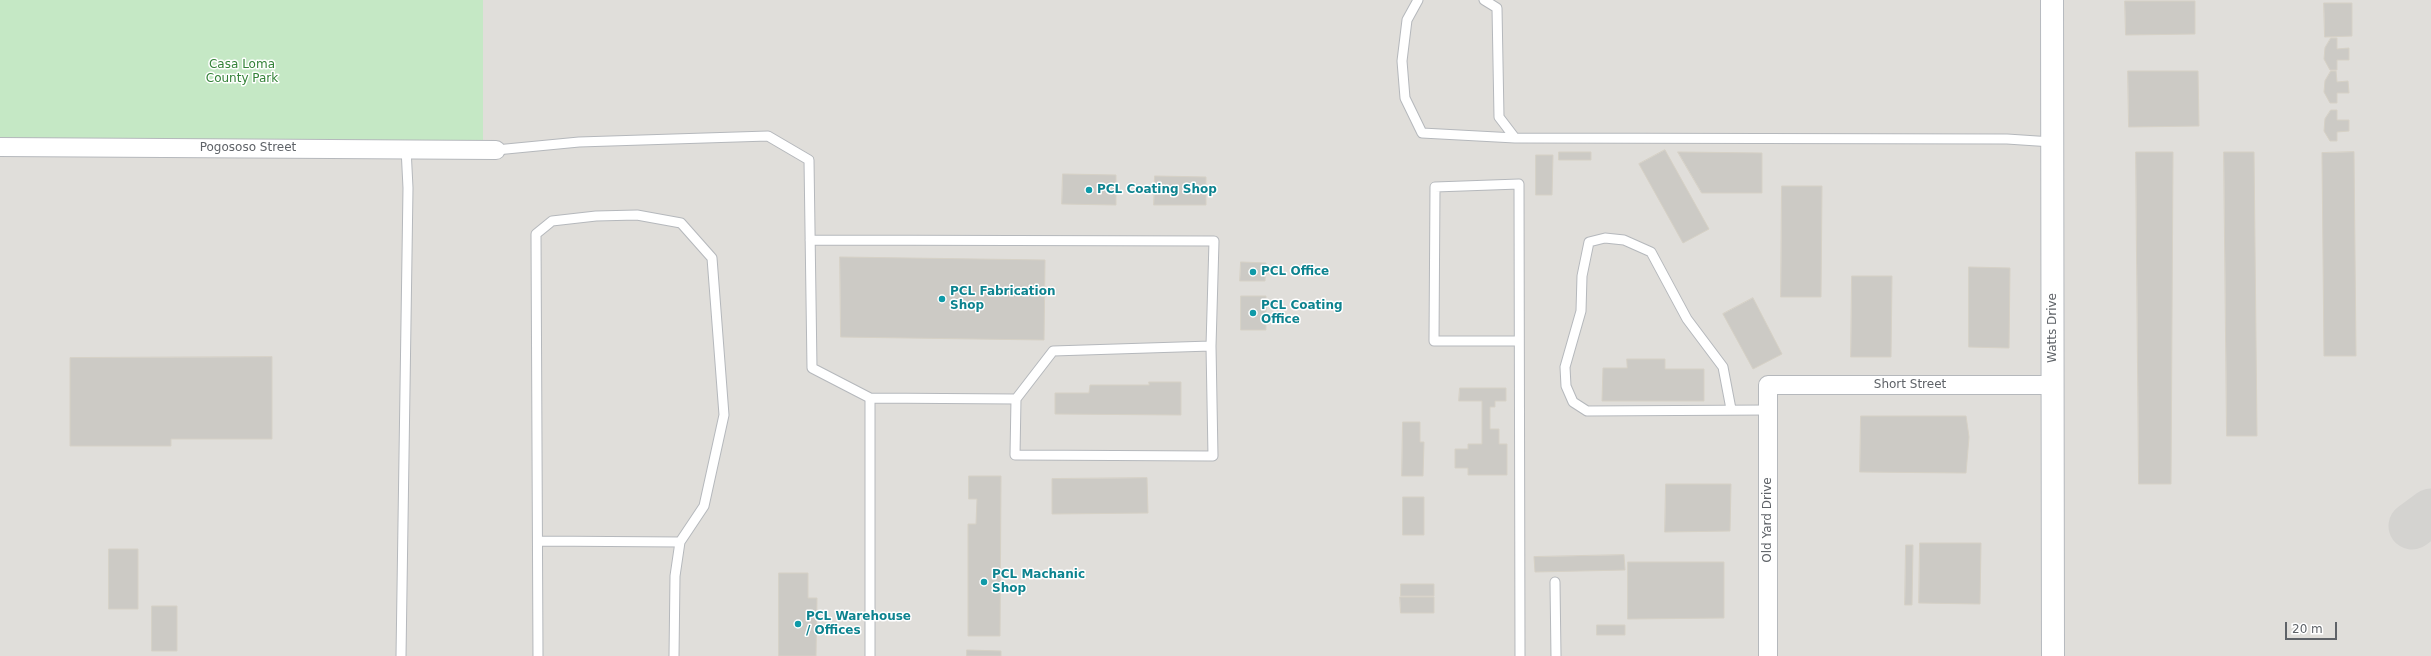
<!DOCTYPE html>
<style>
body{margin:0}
#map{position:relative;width:2431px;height:656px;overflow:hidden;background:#f1efe8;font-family:"DejaVu Sans",sans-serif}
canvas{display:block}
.scale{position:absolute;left:2285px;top:622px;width:52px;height:18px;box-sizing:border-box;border:2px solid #5f6368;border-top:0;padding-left:5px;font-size:12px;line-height:14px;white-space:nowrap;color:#5f6368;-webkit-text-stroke:3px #fff;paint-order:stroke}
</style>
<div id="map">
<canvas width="2431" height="656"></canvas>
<div class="scale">20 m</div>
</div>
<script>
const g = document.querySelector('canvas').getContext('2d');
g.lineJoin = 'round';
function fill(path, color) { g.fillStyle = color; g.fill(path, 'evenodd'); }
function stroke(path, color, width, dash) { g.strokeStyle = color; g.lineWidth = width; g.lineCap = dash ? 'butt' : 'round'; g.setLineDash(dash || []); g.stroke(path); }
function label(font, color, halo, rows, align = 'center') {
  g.font = font + ' "DejaVu Sans",sans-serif'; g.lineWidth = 3; g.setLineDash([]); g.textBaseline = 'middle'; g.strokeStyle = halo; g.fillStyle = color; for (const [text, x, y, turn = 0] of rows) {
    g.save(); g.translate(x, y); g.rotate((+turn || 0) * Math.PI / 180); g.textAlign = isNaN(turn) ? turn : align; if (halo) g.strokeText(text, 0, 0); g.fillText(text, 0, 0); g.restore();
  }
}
fill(new Path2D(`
 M 483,0 L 2431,0 L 2431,656 L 0,656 L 0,144 L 483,143 Z`), '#e0deda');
fill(new Path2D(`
 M 0,0 L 483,0 L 483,143 L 0,144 Z`), '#c5e8c5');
stroke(new Path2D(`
 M 2412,526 L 2431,512`), '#d4d3d0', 47);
const building = new Path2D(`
 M 2125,1 L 2195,1 L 2195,34 L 2126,35 Z
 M 2324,3 L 2352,3 L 2352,36 L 2325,37 Z
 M 2331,38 L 2337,38 L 2337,49 L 2349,48 L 2349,60 L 2337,60 L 2337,70 L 2330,70 L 2324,59 L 2325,48 Z
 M 2128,71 L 2198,71 L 2199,126 L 2129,127 Z
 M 2331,71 L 2336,71 L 2337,82 L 2348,81 L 2349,93 L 2337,93 L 2337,103 L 2330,103 L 2324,92 L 2325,81 Z
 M 2331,110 L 2337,110 L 2337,120 L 2349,120 L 2349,131 L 2337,132 L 2337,141 L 2330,141 L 2324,131 L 2325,119 Z
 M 1665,150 L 1709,229 L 1683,243 L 1639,164 Z
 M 1559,152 L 1591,152 L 1591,160 L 1559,160 Z
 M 1678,152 L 1762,153 L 1762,193 L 1702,193 Z
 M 2136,152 L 2173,152 L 2171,484 L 2139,484 Z
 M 2224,152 L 2254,152 L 2257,436 L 2227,436 Z
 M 2354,152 L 2356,356 L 2324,356 L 2322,153 Z
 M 1536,155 L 1553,155 L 1552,195 L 1536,195 Z
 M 1063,174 L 1116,175 L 1116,205 L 1062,204 Z
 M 1155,176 L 1206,177 L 1206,205 L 1154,205 Z
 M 1782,186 L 1822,186 L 1821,297 L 1781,297 Z
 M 840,257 L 1045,260 L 1044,340 L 841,337 Z
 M 1241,262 L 1266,263 L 1265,281 L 1240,281 Z
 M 1969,267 L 2010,268 L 2009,348 L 1969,347 Z
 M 1852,276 L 1892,276 L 1891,357 L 1851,357 Z
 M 1241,296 L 1266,296 L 1266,330 L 1241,330 Z
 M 1753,298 L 1782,354 L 1753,369 L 1723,314 Z
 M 272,357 L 272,439 L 171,439 L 171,446 L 70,446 L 70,358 Z
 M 1627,359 L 1665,359 L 1665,369 L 1704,369 L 1704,401 L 1602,401 L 1603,368 L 1627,368 Z
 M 1149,382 L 1181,382 L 1181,415 L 1055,414 L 1055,393 L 1089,393 L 1090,385 L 1149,385 Z
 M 1460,388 L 1506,388 L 1506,401 L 1495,401 L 1495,407 L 1490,407 L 1490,429 L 1499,429 L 1499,444 L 1507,444 L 1507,475 L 1468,475 L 1468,468 L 1455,468 L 1455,449 L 1468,449 L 1468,444 L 1482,444 L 1482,401 L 1459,401 Z
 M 1861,416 L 1966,416 L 1969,437 L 1966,473 L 1860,472 Z
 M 1403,422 L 1420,422 L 1420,442 L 1424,442 L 1423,476 L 1402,476 Z
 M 969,476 L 1001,476 L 1000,636 L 968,636 L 968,524 L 976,524 L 977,499 L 969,499 Z
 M 1147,478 L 1148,513 L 1052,514 L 1052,479 Z
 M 1666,484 L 1731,484 L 1730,531 L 1665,532 Z
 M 1403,497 L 1424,497 L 1424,535 L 1403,535 Z
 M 1920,543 L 1981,543 L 1980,604 L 1919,603 Z
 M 1906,545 L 1913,545 L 1912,605 L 1905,605 Z
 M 109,549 L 138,549 L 138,609 L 109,609 Z
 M 1624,555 L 1625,570 L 1535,572 L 1534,557 Z
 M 1628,562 L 1724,562 L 1724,618 L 1628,619 Z
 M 779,573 L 808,573 L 808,598 L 817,598 L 816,656 L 779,656 Z
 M 1401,584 L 1434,584 L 1434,596 L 1401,596 Z
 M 1400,597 L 1434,597 L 1434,613 L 1401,613 Z
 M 152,606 L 177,606 L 177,651 L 152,651 Z
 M 1597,625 L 1625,625 L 1625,635 L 1597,635 Z
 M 967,650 L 1001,651 L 1001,656 L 967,656 Z`);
fill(building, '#cccac5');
stroke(building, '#d6d1c6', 1);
const lane = new Path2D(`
 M 1418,0 L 1407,20 L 1402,61 L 1405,98 L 1422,133 L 1515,138 L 2007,139 L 2052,142
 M 1484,0 L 1497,8 L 1499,117 L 1515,138
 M 496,150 L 579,142 L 768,136 L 809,160 L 812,368 L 870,398 L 1016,399
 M 810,240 L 1214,241 L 1211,346 L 1213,456 L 1015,455 L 1016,399 L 1053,351 L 1211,346
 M 1519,341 L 1434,341 L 1435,187 L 1519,184 L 1520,656
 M 1731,409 L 1723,367 L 1687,319 L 1651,252 L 1624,240 L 1605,238 L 1589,242 L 1582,276 L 1581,311 L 1565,367 L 1566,386 L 1573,402 L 1587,411 L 1768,410
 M 538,541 L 680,542
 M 1555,582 L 1556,656
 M 401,656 L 408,188 L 406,148
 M 538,656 L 536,234 L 552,221 L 596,216 L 637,215 L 681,223 L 712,258 L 724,415 L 704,506 L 680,542 L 675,576 L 674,656
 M 870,656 L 870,398`);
const street = new Path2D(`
 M 0,147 L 496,150
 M 1768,656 L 1768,385 L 2053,385`);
const secondary = new Path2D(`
 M 2052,0 L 2053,656`);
stroke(lane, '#b5b8bc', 11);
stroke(street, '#b5b8bc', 20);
stroke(secondary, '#b6babf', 24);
stroke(lane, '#fff', 9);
stroke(street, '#fff', 18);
stroke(secondary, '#fff', 22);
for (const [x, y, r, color] of [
 [1089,190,4,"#0f9aa8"],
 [1253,272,4,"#0f9aa8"],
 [942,299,4,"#0f9aa8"],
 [1253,313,4,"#0f9aa8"],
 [984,582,4,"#0f9aa8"],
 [798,624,4,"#0f9aa8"]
]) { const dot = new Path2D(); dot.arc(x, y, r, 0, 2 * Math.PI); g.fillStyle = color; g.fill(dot); stroke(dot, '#fff', 1.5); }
label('12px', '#348238', '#fff', [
 ["Casa Loma",242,65],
 ["County Park",242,79]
]);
label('12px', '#5f6368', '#fff', [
 ["Pogososo Street",248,148],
 ["Watts Drive",2053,328,-90],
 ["Short Street",1910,385],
 ["Old Yard Drive",1768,520,-90]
]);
label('bold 12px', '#0d838f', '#fff', [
 ["PCL Coating Shop",1097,190],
 ["PCL Office",1261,272],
 ["PCL Fabrication",950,292],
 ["Shop",950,306],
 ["PCL Coating",1261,306],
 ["Office",1261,320],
 ["PCL Machanic",992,575],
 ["Shop",992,589],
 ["PCL Warehouse",806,617],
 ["/ Offices",806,631]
], 'left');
</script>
